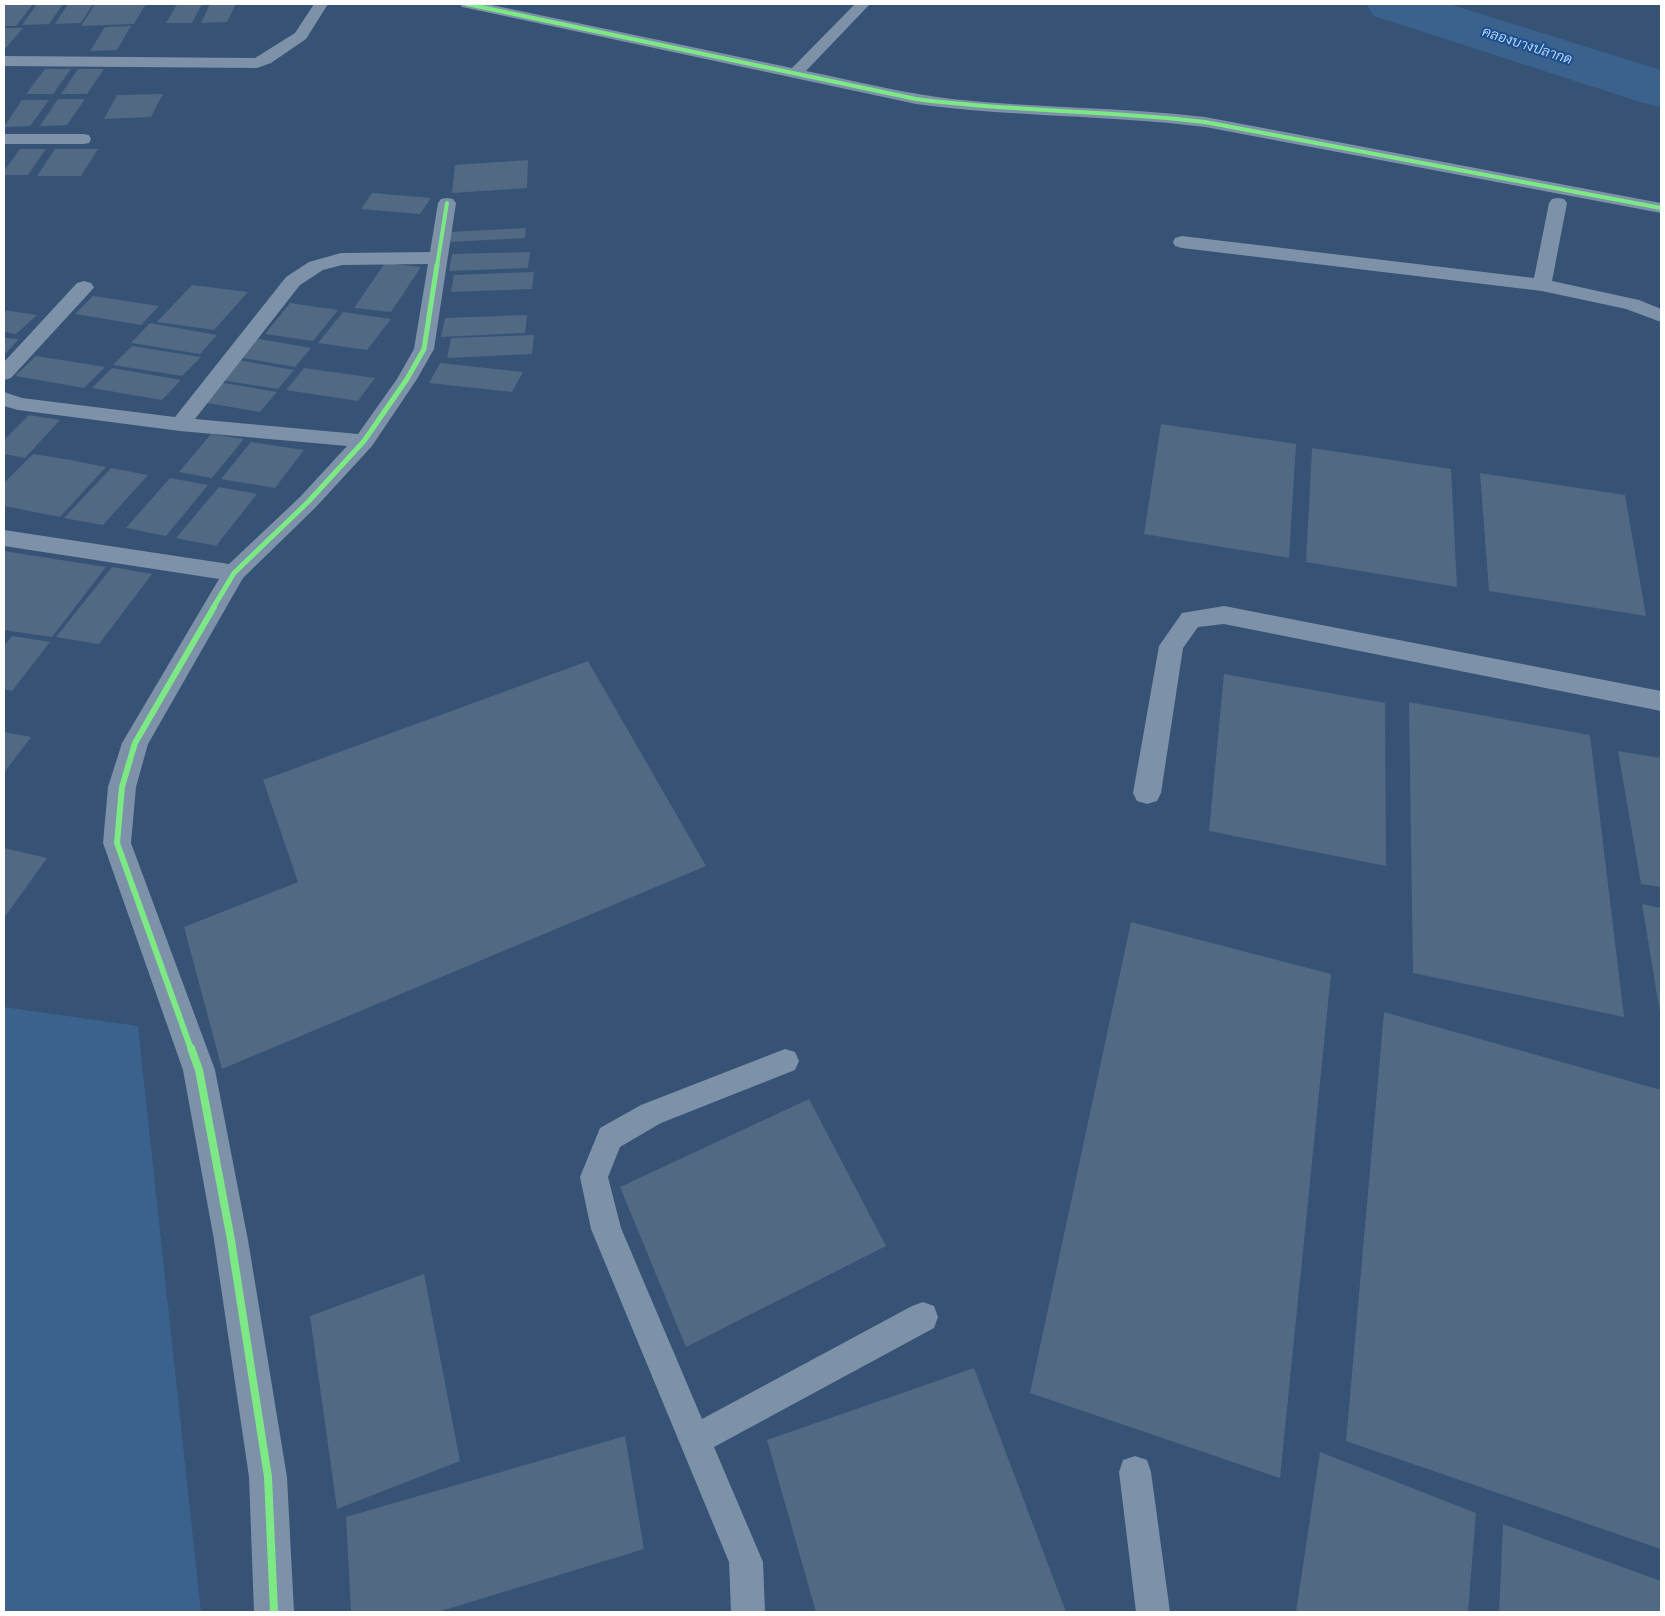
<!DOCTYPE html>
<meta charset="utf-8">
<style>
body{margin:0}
#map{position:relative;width:1665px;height:1616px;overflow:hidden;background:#365274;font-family:Karla,sans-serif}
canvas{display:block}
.frame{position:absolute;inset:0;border:5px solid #fff;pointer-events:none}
</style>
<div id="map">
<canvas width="1665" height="1616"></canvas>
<div class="frame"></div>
</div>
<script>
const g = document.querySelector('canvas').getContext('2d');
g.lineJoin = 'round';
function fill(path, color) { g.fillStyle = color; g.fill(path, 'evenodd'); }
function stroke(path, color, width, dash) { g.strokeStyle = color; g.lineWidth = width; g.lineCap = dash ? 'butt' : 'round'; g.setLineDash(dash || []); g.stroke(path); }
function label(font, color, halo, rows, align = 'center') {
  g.font = font + ' Karla,Sarabun,sans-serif'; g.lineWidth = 4; g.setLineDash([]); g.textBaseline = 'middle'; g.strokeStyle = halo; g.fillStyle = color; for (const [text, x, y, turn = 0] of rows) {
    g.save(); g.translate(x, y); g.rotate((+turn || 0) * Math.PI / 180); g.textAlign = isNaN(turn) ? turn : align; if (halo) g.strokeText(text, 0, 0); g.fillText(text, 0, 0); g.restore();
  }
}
fill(new Path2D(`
 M 4,1007 L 138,1026 L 201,1612 L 4,1612 Z`), '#3b618d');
fill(new Path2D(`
 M 1366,4 L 1449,4 L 1661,70 L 1661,107 L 1640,102 L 1374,16 Z`), '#3b618d');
fill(new Path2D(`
 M 4,4 L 33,4 L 16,26 L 4,26 Z
 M 37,4 L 63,4 L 49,24 L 22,25 Z
 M 68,4 L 93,4 L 81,23 L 55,24 Z
 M 95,4 L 146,4 L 134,24 L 81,26 Z
 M 177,4 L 202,4 L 192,23 L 166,23 Z
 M 210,4 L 236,4 L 227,22 L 201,23 Z
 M 131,26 L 117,50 L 90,51 L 105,27 Z
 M 4,28 L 23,28 L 5,49 L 4,49 Z
 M 45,69 L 71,69 L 53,94 L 26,94 Z
 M 78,69 L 104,69 L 87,94 L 61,94 Z
 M 163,94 L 151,117 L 104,119 L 117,95 Z
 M 58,99 L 85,99 L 67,125 L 40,126 Z
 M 22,100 L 49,100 L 30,126 L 4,127 Z
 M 20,149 L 46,149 L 28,175 L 4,175 L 4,171 Z
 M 55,149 L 98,149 L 81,176 L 37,176 Z
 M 528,160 L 527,188 L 452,193 L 455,165 Z
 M 372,193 L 431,198 L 420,214 L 361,209 Z
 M 526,228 L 525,238 L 449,242 L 450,232 Z
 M 530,252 L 528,268 L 449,271 L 452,254 Z
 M 385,263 L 421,267 L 391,312 L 354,308 Z
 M 534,272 L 532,289 L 451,292 L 454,275 Z
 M 192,285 L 248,292 L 214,330 L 157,322 Z
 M 93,296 L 159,306 L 141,325 L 75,314 Z
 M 290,303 L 338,310 L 313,341 L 265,334 Z
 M 4,310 L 37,315 L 16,334 L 4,332 Z
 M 343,312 L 391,319 L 367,350 L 318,343 Z
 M 527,315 L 525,333 L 441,337 L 445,318 Z
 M 150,323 L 217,335 L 200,354 L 131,343 Z
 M 534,335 L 532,354 L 447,358 L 451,338 Z
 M 4,338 L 19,339 L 4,355 Z
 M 254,338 L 311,348 L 295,367 L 237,357 Z
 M 132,346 L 201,357 L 182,376 L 113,365 Z
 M 36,356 L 105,367 L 84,388 L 15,376 Z
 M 238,360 L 294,370 L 278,389 L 220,380 Z
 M 440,363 L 523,372 L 512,392 L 429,383 Z
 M 112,368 L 181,380 L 162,400 L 92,388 Z
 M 304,368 L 375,378 L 358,401 L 286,390 Z
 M 219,382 L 277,392 L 260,412 L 201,402 Z
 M 29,415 L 60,420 L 25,458 L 4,454 L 4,440 Z
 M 1161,424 L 1296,444 L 1289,558 L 1144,534 Z
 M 211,434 L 244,439 L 212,478 L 179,472 Z
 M 251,442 L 304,450 L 275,488 L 221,479 Z
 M 1312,448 L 1451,469 L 1457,587 L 1306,562 Z
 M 33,454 L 70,460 L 106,467 L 60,517 L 4,506 L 4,483 Z
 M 111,468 L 148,475 L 103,525 L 64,518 Z
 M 1480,473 L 1625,495 L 1646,616 L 1489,591 Z
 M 170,478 L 208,485 L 166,536 L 126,528 Z
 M 219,487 L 257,494 L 216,546 L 176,538 Z
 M 4,551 L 67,561 L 106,567 L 52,637 L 4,630 Z
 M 112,567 L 152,574 L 99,644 L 56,637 Z
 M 12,636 L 50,642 L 12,691 L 4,689 L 4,646 Z
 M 588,661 L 706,866 L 222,1069 L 184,927 L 298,882 L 263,780 Z
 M 1224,674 L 1385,703 L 1386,866 L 1209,831 Z
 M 1409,702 L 1590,735 L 1624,1017 L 1413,973 Z
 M 4,732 L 31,737 L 4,773 Z
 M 1618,751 L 1661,758 L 1661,887 L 1641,884 Z
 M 4,848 L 47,858 L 4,918 Z
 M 1642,904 L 1661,908 L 1661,1012 L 1660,1013 Z
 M 1131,922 L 1331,974 L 1280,1478 L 1030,1393 Z
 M 1384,1012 L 1661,1090 L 1661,1549 L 1346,1441 Z
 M 809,1099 L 886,1246 L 686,1347 L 620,1187 Z
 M 424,1274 L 460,1461 L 337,1509 L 310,1316 Z
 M 974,1368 L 1066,1612 L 816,1612 L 767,1440 Z
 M 625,1436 L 644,1549 L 438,1612 L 351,1612 L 346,1517 Z
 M 1320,1452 L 1476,1513 L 1468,1612 L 1296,1612 Z
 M 1503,1524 L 1661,1581 L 1661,1612 L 1499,1612 Z`), '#526984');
fill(new Path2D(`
 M 785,1049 L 795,1052 L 799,1061 L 795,1070 L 661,1123 L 620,1147 L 608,1177 L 621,1228 L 702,1419 L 912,1306 L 923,1302 L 934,1306 L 938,1317 L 934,1328 L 714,1447 L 763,1562 L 765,1612 L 731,1612 L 729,1562 L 591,1229 L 580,1177 L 600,1128 L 641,1105 Z
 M 1135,1456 L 1147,1460 L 1151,1472 L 1170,1612 L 1136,1612 L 1119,1472 L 1123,1460 Z`), '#7d92a8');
fill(new Path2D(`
 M 314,4 L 328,4 L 306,39 L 271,63 L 257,68 L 4,66 L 4,56 L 255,58 L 295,33 Z
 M 460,4 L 487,4 L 792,68 L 855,4 L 870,4 L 806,71 C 855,81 903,93 952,99 C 1036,108 1121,107 1205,117 L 1661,203 L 1661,213 L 1205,127 C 1109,115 1012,117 916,104 L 467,8 L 462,7 Z
 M 4,134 L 83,134 L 89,135 L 91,139 L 89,143 L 83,144 L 4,144 Z
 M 447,198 L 453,199 L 456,203 L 434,349 L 417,379 L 372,446 L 316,507 L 243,578 L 148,744 L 136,787 L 131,843 L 215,1070 L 248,1240 L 287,1477 L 294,1612 L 254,1612 L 249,1477 L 214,1240 L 183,1070 L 103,843 L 108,787 L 122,743 L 219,579 L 4,546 L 4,530 L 229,564 L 300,497 L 347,446 L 180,431 L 18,410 L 4,406 L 4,392 L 22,398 L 175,417 L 286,277 L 309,262 L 341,253 L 430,252 L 438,203 L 441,199 ZM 428,264 L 414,349 L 397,379 L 358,434 L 195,419 L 300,285 L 323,270 L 342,265 Z
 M 1558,198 L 1564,199 L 1567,203 L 1552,281 L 1639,300 L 1661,309 L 1661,322 L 1626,309 L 1542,291 L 1182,248 L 1175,246 L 1173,242 L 1175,238 L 1182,236 L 1534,278 L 1549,203 L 1552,199 Z
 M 84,281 L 91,283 L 94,287 L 91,291 L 11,378 L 4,380 L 4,362 L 77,283 Z
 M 1224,606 L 1661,691 L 1661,711 L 1224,624 L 1198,627 L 1183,648 L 1161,793 L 1157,801 L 1147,804 L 1137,801 L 1133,793 L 1159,646 L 1182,613 Z`), '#7d92a8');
stroke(new Path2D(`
 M 467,4 L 916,99 C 1012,112 1109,110 1205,122 L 1661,208
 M 437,266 L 447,203`), '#7ce984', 4);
stroke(new Path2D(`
 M 213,608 L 234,573 L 308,502 L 364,441 L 407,379 L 424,349 L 437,265`), '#7ce984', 5);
stroke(new Path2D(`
 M 191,1049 L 117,843 L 122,787 L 135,743 L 214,607`), '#7ce984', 6);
stroke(new Path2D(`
 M 191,1048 L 199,1070 L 231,1240 L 268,1477 L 274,1612`), '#7ce984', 8);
label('italic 14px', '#b5d3f5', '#1b4f8f', [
 ["คลองบางปลากด",1527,46,18]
]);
</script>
